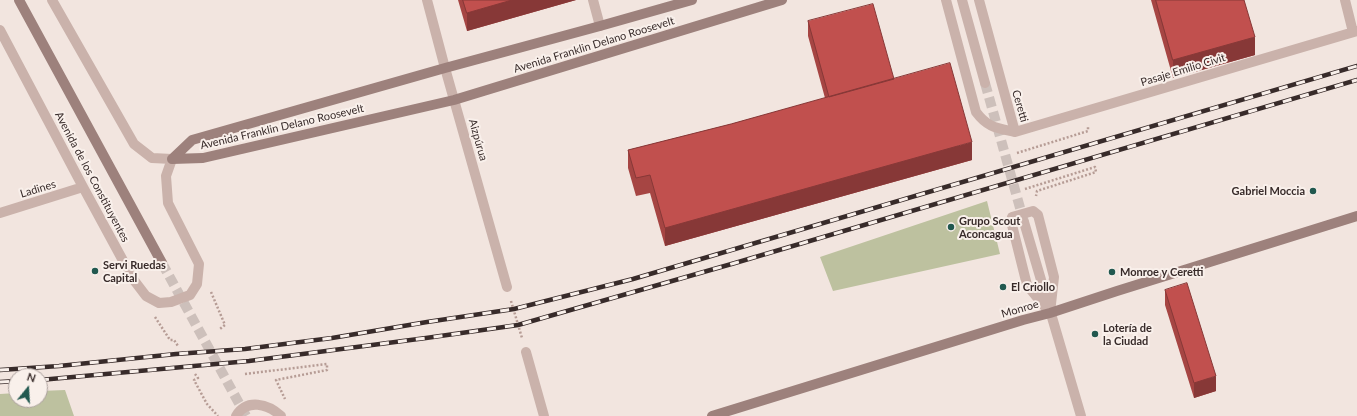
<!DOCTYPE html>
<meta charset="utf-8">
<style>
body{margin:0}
#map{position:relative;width:1357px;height:416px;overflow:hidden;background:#f2e5df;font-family:Lato,sans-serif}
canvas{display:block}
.north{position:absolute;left:8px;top:368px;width:40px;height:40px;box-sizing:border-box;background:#f9f0eb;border:1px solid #aca19e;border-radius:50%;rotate:18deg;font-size:11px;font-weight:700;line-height:16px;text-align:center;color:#382b2a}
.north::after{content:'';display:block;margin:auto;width:14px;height:18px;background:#21584f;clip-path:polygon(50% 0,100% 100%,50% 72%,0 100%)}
</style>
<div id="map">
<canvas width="1357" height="416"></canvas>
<div class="north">N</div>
</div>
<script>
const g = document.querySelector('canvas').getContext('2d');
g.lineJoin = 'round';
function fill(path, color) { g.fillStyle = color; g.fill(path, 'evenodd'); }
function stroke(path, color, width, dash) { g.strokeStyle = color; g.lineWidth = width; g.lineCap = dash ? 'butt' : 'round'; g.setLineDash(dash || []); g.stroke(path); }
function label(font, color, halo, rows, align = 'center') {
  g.font = font + ' Lato,sans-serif'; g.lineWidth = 4; g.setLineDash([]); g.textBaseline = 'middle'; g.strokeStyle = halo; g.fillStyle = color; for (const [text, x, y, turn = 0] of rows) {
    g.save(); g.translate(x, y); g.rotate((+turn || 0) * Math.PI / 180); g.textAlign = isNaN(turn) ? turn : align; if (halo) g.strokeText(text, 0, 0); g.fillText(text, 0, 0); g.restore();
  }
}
fill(new Path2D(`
 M 987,201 L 1000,254 L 833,291 L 820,257 Z
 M 65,390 L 74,416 L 0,416 L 0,394 L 16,393 L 16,400 L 40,400 L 40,391 Z`), '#bdc19f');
stroke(new Path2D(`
 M 985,83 L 1024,222`), '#cdc0bb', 10, [10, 5]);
stroke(new Path2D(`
 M 162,263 L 246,416`), '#cdc0bb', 10, [10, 5]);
stroke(new Path2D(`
 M 1017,153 L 1088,131 L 1088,126
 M 1025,189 L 1095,167 L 1096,172 L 1037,191 L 1036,196
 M 211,292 L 225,325 L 220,329
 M 511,301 L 522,338
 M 155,317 L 170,340 L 174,340 L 178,346
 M 195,374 L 198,378 L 194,380 L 207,404 L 218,416
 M 245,374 L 327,364 L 327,370 L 276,380 L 285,399`), '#b69c95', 2.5, [2, 2]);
stroke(new Path2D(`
 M 593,0 L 600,26`), '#cab2ab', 10);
stroke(new Path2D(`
 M 427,0 L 445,68 L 507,287
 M 946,0 L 976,112 C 988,128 997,128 1015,132 L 1357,31
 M 962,0 L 985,83
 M 979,0 L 1015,132
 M 1345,0 L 1353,32
 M 0,30 L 83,187 L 133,279 L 146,296 L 159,303 L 171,302 L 190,295 L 197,284 L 199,264 L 168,203 L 166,176 L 172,159 L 152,158 L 134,144 L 52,0
 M 1033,211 L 1038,215 L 1054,277 L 1050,313 L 1027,285 L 1011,221 L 1012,217 Z
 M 0,213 L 83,187
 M 1024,222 L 1081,416
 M 526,352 L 544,416
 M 236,416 C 247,398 268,404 281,416`), '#cab2ab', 10);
stroke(new Path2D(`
 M 19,0 L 162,263
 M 172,159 L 203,158 L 454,100 L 782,0
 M 172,159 L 192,140 L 445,68 L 600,26 L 692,0
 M 712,416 L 1023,320 L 1050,313 L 1117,291 L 1357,216`), '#9d817c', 10);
const rail = new Path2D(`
 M 0,370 L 59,366 L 176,354 L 245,349 L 332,338 L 427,322 L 514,309 L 633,279 L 1357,66
 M 40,380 L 249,361 L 426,338 L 518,325 L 735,263 L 1357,80
 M 0,382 L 16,381`);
stroke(rail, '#382b2a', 4.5);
stroke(rail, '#f9f0eb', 3, [9]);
fill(new Path2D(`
 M 458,0 L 576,0 L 467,31 Z
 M 1151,0 L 1244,0 L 1255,55 L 1173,78 Z
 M 808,21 L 894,79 L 972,160 L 665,246 L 650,193 L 636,196 L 628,168 L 628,150 L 731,124 L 825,98 L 808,36 Z
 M 1165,290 L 1216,391 L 1194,398 L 1165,305 Z`), '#a64543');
fill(new Path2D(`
 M 512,0 L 576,0 L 467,31 L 467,13 Z
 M 1255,37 L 1255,55 L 1173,78 L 1173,60 Z
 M 972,142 L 972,160 L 665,246 L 665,228 Z
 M 1216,376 L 1216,391 L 1194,398 L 1194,383 Z`), '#873837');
const building = new Path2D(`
 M 463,0 L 512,0 L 467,13 Z
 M 1156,0 L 1244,0 L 1255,37 L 1173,60 Z
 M 873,4 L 894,79 L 829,97 L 808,21 Z
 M 950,63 L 972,142 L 665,228 L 650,175 L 636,178 L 628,150 L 731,124 Z
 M 1187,283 L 1216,376 L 1194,383 L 1165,290 Z`);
fill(building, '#c1504e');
stroke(building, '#873837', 1);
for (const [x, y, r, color] of [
 [1313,191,4,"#21584f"],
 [951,227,4,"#21584f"],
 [95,271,4,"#21584f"],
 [1112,272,4,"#21584f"],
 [1003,287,4,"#21584f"],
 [1095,334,4,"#21584f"]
]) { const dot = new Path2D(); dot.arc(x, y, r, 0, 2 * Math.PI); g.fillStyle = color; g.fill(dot); stroke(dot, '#f9f0eb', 1.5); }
label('11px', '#382b2a', '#f9f0eb', [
 ["Avenida Franklin Delano Roosevelt",594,45,-17],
 ["Pasaje Emilio Civit",1183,70,-17],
 ["Ceretti",1020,106,74],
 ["Avenida Franklin Delano Roosevelt",282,127,-13],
 ["Aizpúrua",478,140,74],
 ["Avenida de los Constituyentes",92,177,62],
 ["Ladines",38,189,-17],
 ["Monroe",1020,309,-16]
]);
label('bold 11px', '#382b2a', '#f9f0eb', [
 ["Gabriel Moccia",1305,191,"right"],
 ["Grupo Scout",959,221],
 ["Aconcagua",959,234],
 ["Servi Ruedas",103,265],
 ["Capital",103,278],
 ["Monroe y Ceretti",1120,272],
 ["El Criollo",1011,287],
 ["Lotería de",1103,328],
 ["la Ciudad",1103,341]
], 'left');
</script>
